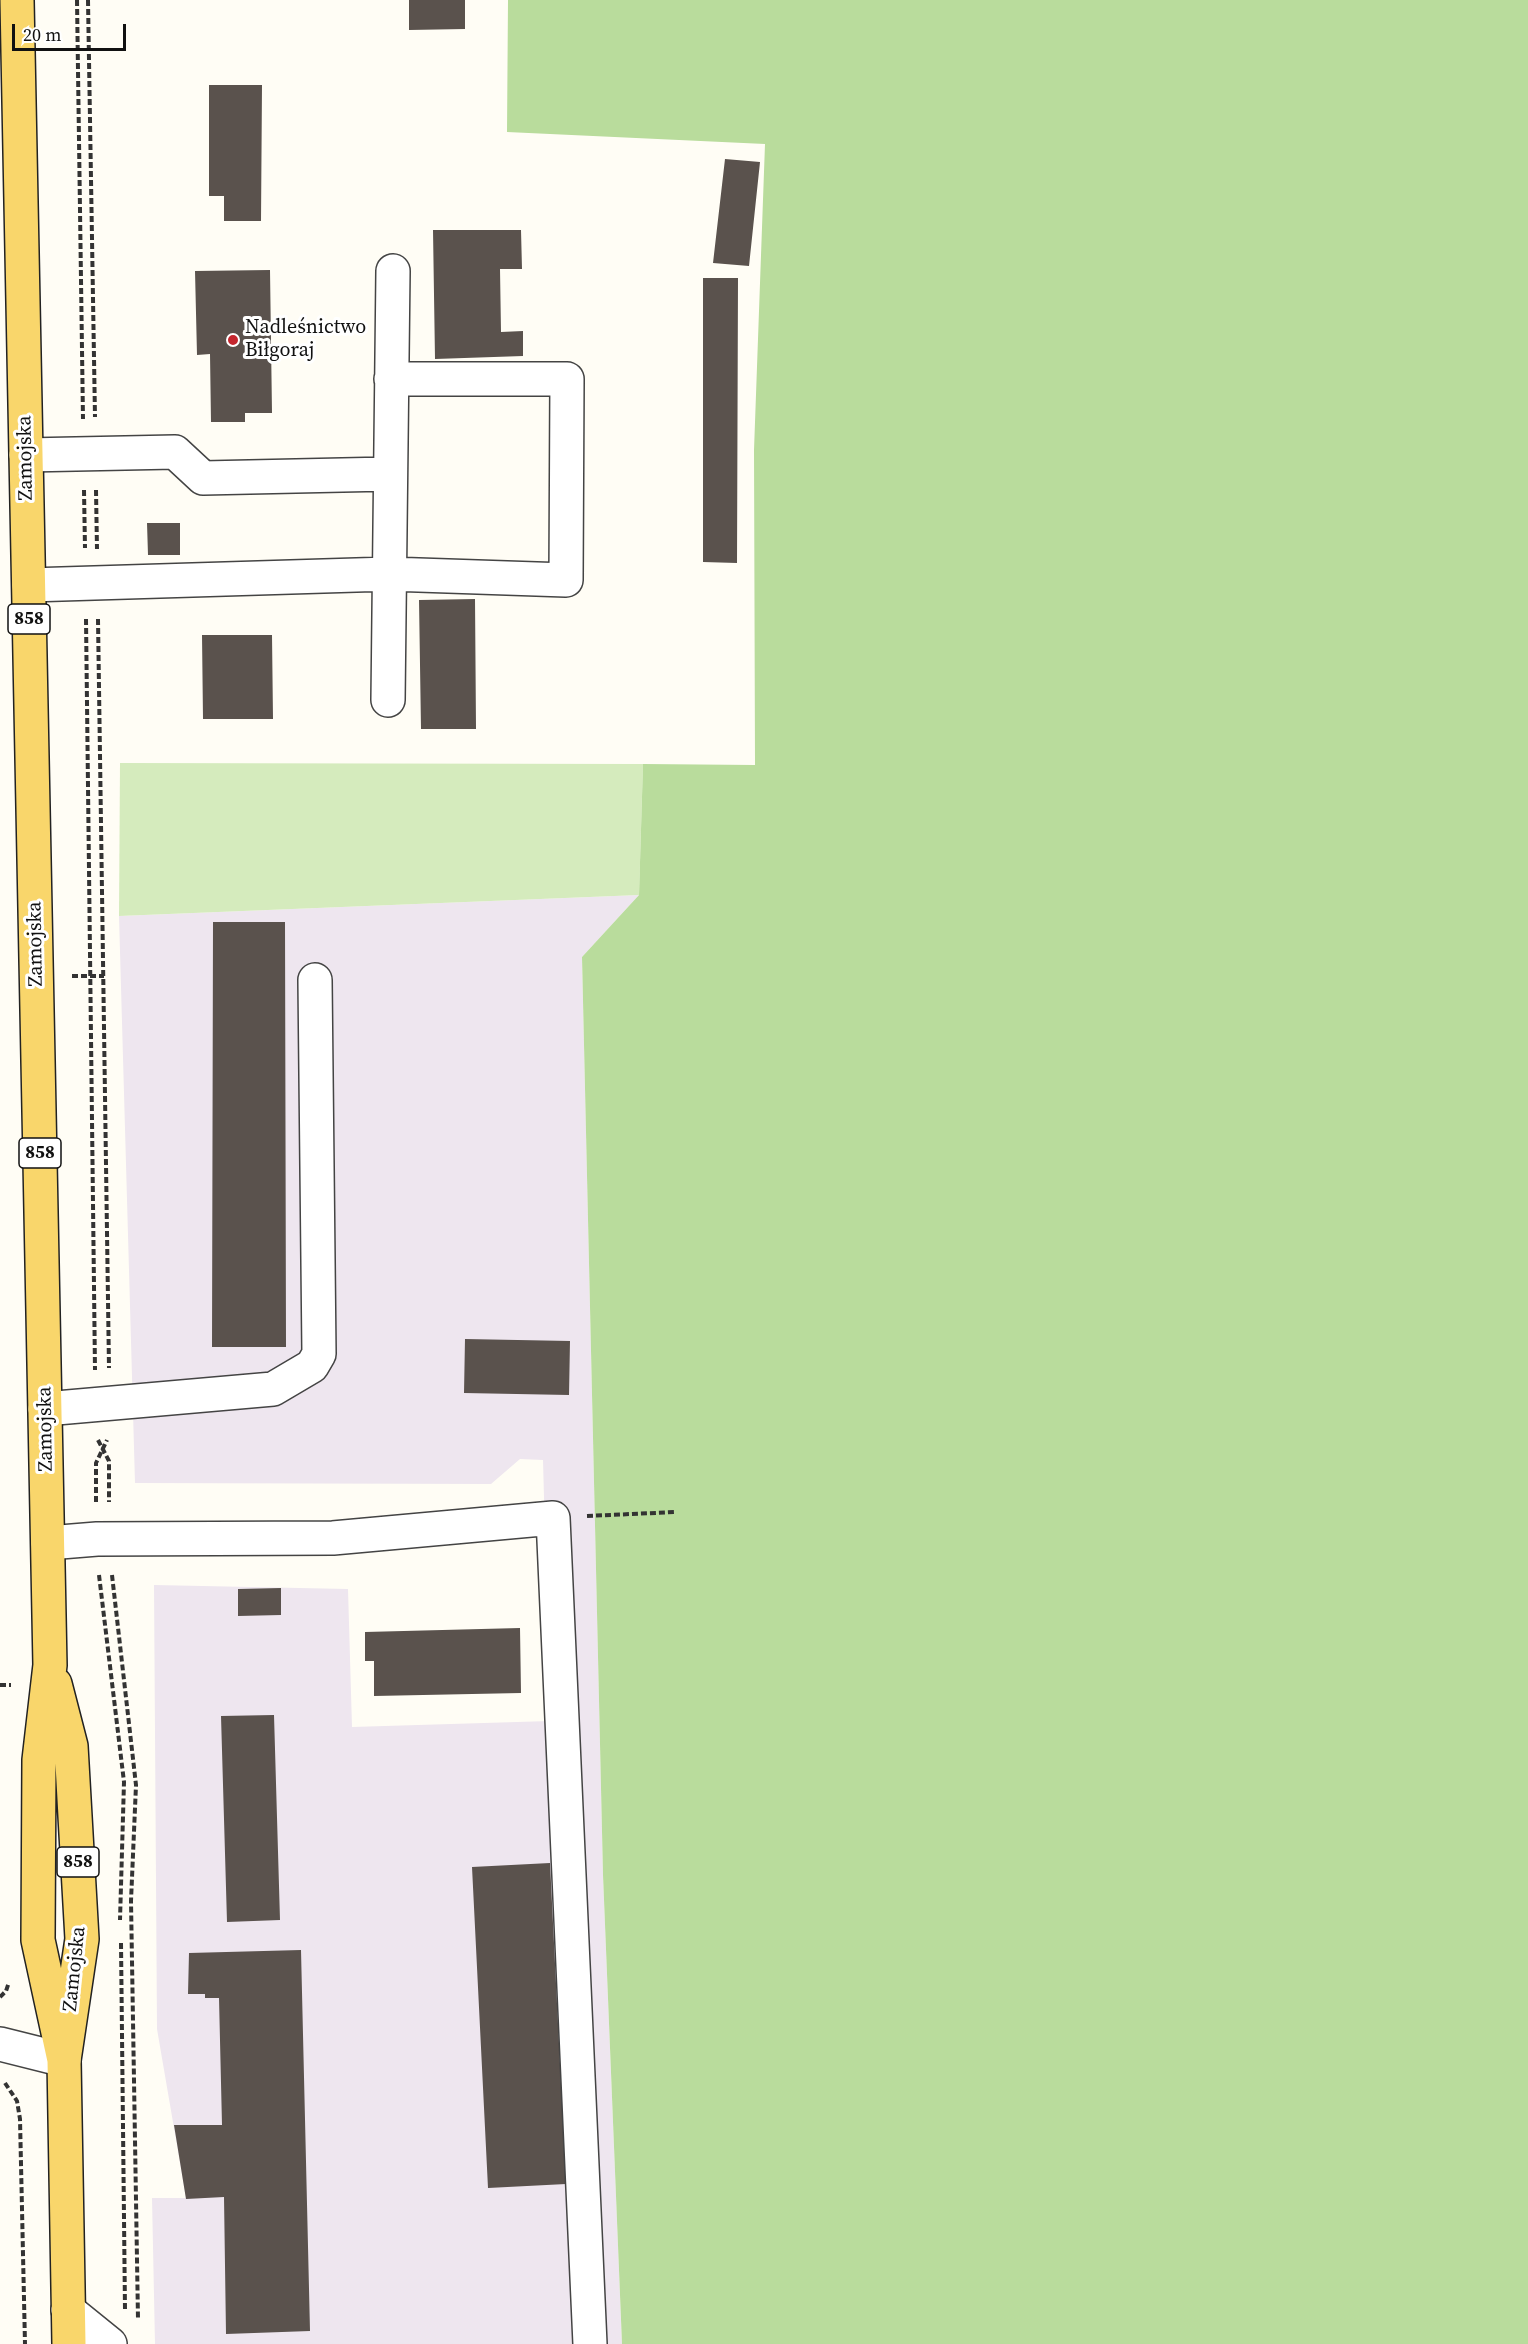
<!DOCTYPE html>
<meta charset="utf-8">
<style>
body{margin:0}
#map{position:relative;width:1528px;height:2344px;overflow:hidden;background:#fffdf5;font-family:"Source Serif 4",serif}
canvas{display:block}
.scale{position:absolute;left:12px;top:24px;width:114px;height:27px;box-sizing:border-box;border:3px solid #111;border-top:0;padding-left:8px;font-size:18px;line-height:21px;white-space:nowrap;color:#111;-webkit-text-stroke:4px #fff;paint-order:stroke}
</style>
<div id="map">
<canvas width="1528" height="2344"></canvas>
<div class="scale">20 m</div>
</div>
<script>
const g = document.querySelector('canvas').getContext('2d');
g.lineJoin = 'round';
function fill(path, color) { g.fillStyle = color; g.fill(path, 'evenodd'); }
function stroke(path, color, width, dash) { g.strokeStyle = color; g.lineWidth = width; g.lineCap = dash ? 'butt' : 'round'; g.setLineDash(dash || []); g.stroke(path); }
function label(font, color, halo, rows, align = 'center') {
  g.font = font + ' "Source Serif 4",serif'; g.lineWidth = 6; g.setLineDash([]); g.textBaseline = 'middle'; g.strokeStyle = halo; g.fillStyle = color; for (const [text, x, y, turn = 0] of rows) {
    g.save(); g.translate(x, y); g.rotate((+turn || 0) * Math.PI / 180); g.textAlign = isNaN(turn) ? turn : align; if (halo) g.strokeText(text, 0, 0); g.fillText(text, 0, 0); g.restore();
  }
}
fill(new Path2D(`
 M 639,895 L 582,957 L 603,1875 L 622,2344 L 155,2344 L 152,2198 L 186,2198 L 157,2029 L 154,1585 L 348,1589 L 352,1727 L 550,1721 L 543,1460 L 520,1459 L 491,1484 L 135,1483 L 119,916 Z`), '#eee6ef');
fill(new Path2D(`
 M 120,763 L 643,764 L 639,895 L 119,916 Z`), '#d5ebbd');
fill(new Path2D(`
 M 508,0 L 1528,0 L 1528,2344 L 622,2344 L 603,1875 L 582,957 L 639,895 L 643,764 L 755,765 L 754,450 L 765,144 L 507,132 Z`), '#b9dc9c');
fill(new Path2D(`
 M 409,0 L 465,0 L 465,29 L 409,30 Z
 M 209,85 L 262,85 L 261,221 L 224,221 L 224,196 L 209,196 Z
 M 725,159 L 760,162 L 749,266 L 713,263 Z
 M 433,230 L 521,230 L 522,269 L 500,269 L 501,332 L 523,331 L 523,356 L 435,359 Z
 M 270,270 L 272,413 L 245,413 L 245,422 L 211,422 L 210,354 L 197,355 L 195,271 Z
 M 703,278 L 738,278 L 737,563 L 703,562 Z
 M 147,523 L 180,523 L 180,555 L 148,555 Z
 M 475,599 L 476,729 L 421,729 L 419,600 Z
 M 202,635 L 272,635 L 273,719 L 203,719 Z
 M 213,922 L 285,922 L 286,1347 L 212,1347 Z
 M 465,1339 L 570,1341 L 569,1395 L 464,1393 Z
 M 281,1588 L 281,1615 L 238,1616 L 238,1589 Z
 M 520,1628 L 521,1693 L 374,1696 L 374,1661 L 365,1661 L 365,1632 Z
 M 274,1715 L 280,1920 L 227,1922 L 221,1716 Z
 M 550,1863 L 566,2184 L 488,2188 L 472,1867 Z
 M 301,1950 L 310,2331 L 226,2334 L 224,2197 L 186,2199 L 174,2125 L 222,2125 L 219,1998 L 205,1998 L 205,1994 L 188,1994 L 189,1953 Z`), '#5a524d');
const minor = new Path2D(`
 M 26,455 L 175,452 L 203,478 L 389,474
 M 29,585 L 389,574 L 566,580 L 567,379 L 391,379
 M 388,700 L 393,271
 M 45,1409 L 273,1389 L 312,1366 L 319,1354 L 315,980
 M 48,1543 L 97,1539 L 333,1538 L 553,1518 L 590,2344
 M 0,2044 L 64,2060
 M 68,2310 L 110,2344`);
const major = new Path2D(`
 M 17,0 L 50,1665 L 39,1760 L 38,1940 L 64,2060
 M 55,1684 L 71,1746 L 82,1939 L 64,2060 L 69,2344`);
stroke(minor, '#444', 36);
stroke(major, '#222', 36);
stroke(new Path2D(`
 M 77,0 L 83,419
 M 88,0 L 95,417
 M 84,490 L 85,548
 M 96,490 L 97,549
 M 86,619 L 95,1370
 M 98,619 L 109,1368
 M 72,976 L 104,976
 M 98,1440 L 109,1461 L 109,1502
 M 96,1502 L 96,1463 L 107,1440
 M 587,1516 L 676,1512
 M 99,1575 L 124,1782 L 120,1920
 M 112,1575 L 136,1785 L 131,1901 L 138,2319
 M 0,1685 L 11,1685
 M 121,1943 L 125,2310
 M 0,1997 L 6,1991 L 9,1982
 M 5,2083 L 17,2101 L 20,2119 L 25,2344`), '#333', 4, [6, 3]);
stroke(minor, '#fff', 33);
stroke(major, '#f9d66b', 33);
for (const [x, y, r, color] of [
 [233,340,6,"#c4262e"]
]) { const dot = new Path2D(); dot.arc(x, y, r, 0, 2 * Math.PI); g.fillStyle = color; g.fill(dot); stroke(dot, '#fff', 2); }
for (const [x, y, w] of [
 [29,619,42],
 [40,1153,42],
 [78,1862,42]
]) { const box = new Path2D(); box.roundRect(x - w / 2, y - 15, w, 30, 4.5); g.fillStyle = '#fff'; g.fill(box); stroke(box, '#111', 1.5); }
label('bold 18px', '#111', null, [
 ["858",29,619],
 ["858",40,1153],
 ["858",78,1862]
]);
label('20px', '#111', '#fff', [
 ["Nadleśnictwo",245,328],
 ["Biłgoraj",245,351]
], 'left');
label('20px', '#111', '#fff', [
 ["Zamojska",26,458,-91],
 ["Zamojska",36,944,-91],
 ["Zamojska",46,1429,-91],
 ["Zamojska",75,1969,-84]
]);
</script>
